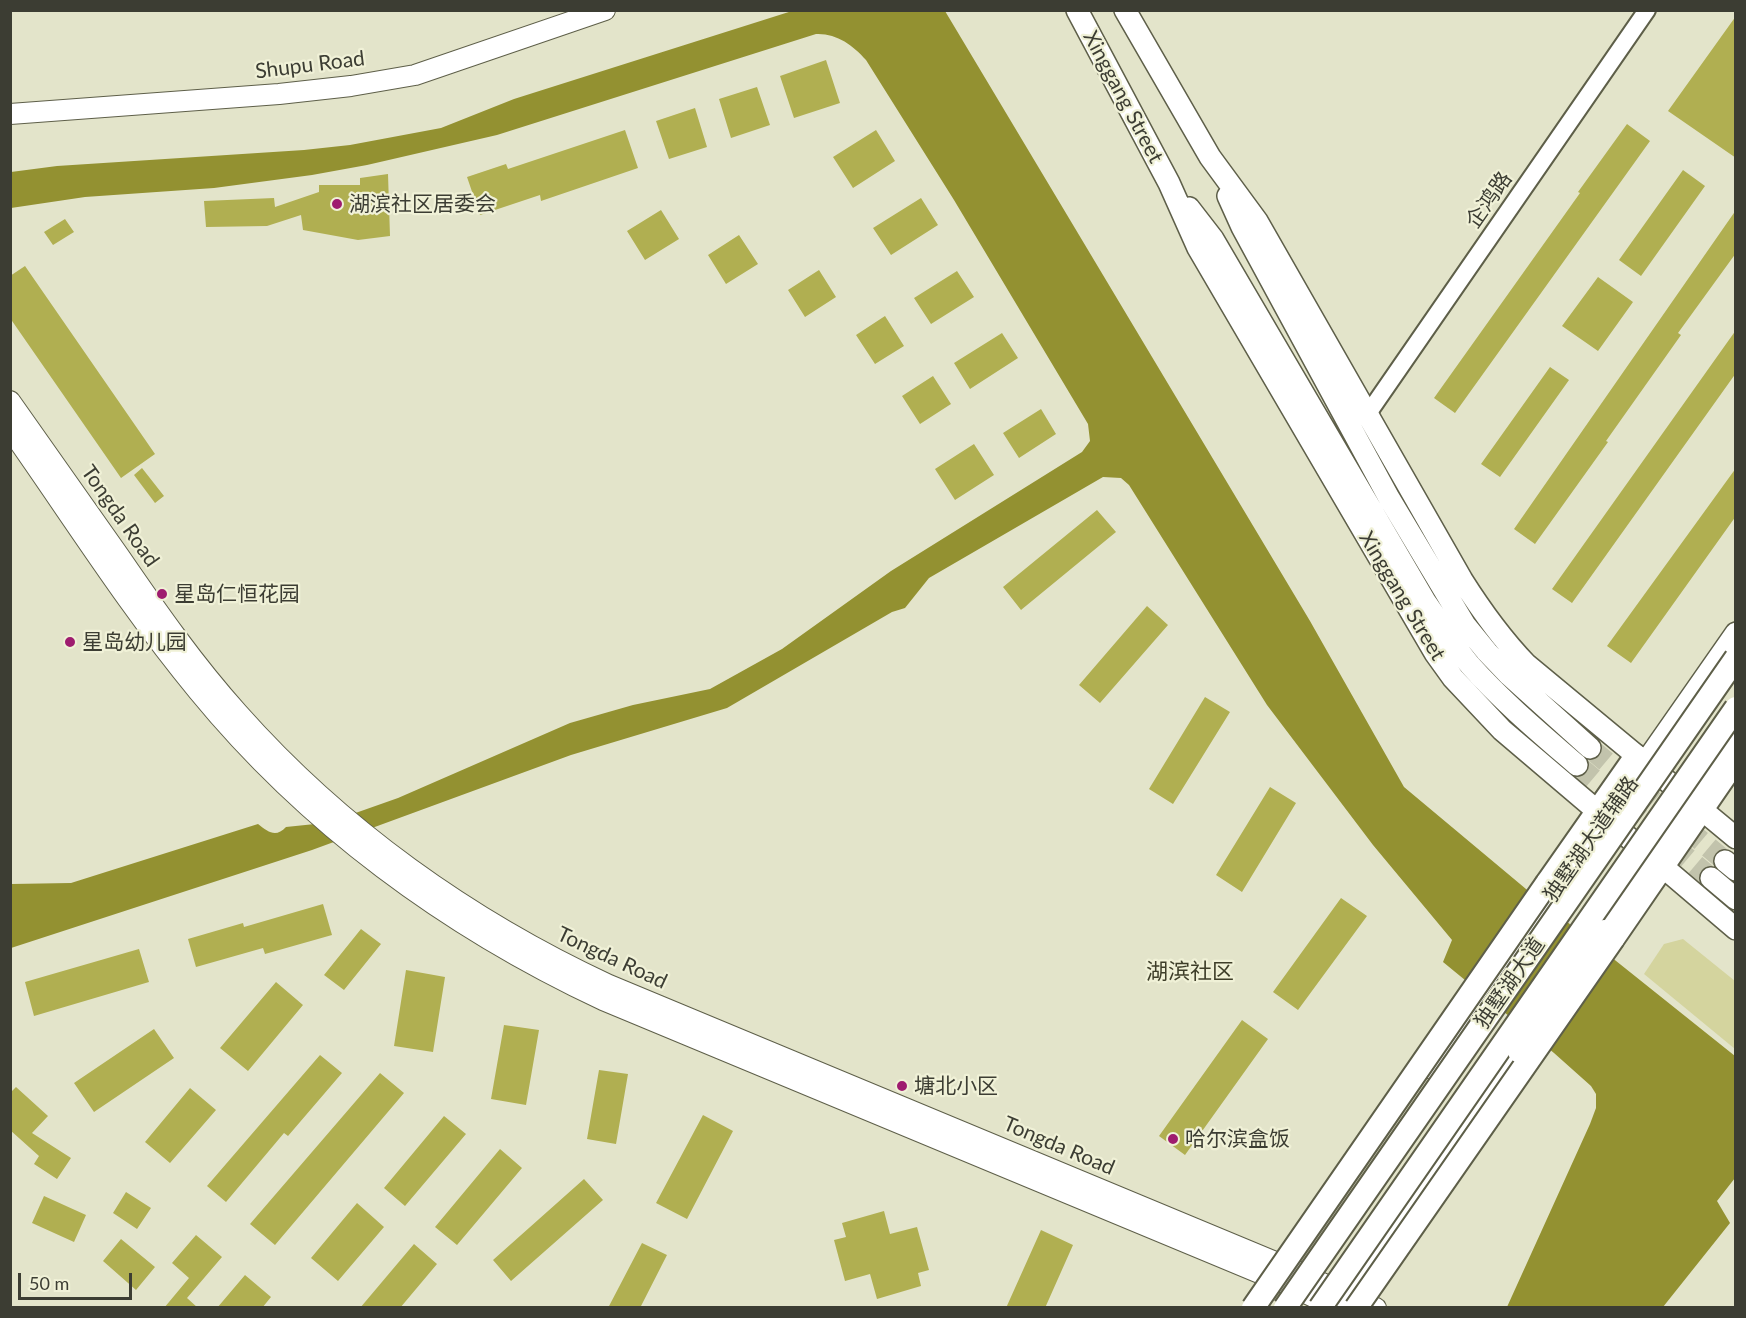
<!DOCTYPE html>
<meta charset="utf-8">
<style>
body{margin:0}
#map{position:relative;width:1746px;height:1318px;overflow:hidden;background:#e3e4ca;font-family:Lato,sans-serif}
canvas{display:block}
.frame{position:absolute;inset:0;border:12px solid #3c3d33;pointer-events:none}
.scale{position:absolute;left:18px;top:1273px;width:114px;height:27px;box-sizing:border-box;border:3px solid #3c3d33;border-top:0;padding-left:8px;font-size:18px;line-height:21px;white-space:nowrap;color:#3c3d33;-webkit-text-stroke:4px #f0f1d7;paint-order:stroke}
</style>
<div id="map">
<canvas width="1746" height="1318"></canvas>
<div class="frame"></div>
<div class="scale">50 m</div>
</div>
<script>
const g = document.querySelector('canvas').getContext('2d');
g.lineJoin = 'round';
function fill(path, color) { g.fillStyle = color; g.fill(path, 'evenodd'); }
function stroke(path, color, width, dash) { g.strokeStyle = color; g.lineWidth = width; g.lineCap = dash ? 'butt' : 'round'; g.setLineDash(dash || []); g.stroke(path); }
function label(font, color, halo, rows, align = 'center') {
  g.font = font + ' Lato,"Noto Sans SC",sans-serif'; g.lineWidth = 4.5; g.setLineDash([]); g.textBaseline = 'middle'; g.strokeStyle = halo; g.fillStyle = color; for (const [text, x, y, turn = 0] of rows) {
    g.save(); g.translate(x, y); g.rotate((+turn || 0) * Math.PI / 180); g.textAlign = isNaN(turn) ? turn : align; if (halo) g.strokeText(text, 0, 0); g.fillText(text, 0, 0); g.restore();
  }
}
fill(new Path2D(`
 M 1683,939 L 1735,981 L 1735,1049 L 1644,974 L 1664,944 Z`), '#d4d49e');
fill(new Path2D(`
 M 792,11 L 945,11 L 1310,621 L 1404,787 L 1526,889 L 1735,1056 L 1735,1178 L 1717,1201 L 1730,1223 L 1663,1307 L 1507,1307 L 1590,1124 L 1596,1108 L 1596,1094 L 1591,1086 L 1554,1053 L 1443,962 L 1452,940 L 1373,845 L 1267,705 L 1129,485 L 1121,478 L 1103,477 L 929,578 L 905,608 L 892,612 L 727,708 L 571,755 L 312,850 L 11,948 L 11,884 L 71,883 L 258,824 C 268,832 276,838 286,827 L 315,824 L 347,816 L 398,798 L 570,723 L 633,705 L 710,689 L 782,649 L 891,571 L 1082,452 L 1090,441 L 1088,424 L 954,200 L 866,60 C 853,45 836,33 816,34 L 497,135 L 367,165 L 312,175 L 214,188 L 85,197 L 11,208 L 11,172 L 57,166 L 304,150 L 350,145 L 441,128 L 514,99 Z`), '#939131');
fill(new Path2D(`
 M 1736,16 L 1736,158 L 1668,111 Z
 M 826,60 L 840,103 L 794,118 L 780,76 Z
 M 757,87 L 770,125 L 731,138 L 719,99 Z
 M 695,108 L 707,147 L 669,159 L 656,121 Z
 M 1627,124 L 1650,141 L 1455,413 L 1434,398 L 1580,193 L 1578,192 Z
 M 625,130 L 638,168 L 541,201 L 540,195 L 480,215 L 467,177 L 506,164 L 508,169 Z
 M 876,130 L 895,161 L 853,188 L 833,157 Z
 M 1683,170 L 1705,186 L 1641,276 L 1619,260 Z
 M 388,174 L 390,236 L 358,240 L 303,230 L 301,215 L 267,226 L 206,227 L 204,201 L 274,198 L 275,207 L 319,192 L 319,185 L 360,185 L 360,178 Z
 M 921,198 L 938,225 L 891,255 L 873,228 Z
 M 661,210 L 679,239 L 645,260 L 627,231 Z
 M 1736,210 L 1736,253 L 1678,333 L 1681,335 L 1606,441 L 1608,442 L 1535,544 L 1514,529 Z
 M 65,219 L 74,232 L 53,245 L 44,232 Z
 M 739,235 L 758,264 L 726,284 L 708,255 Z
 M 25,266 L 155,454 L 121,478 L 10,318 L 10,276 Z
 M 819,270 L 836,297 L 805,317 L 788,290 Z
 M 957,271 L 974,297 L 931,324 L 914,298 Z
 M 1598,277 L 1633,302 L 1598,351 L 1562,326 Z
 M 885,316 L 904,346 L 875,364 L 856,335 Z
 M 1736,330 L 1736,373 L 1572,603 L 1552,589 Z
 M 1002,333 L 1018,358 L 970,389 L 954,363 Z
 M 1550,367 L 1569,380 L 1500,477 L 1481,464 Z
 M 933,376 L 951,404 L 920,424 L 902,396 Z
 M 1041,409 L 1056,434 L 1019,458 L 1003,433 Z
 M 974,444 L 994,475 L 955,500 L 935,469 Z
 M 142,468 L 164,496 L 155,503 L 134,475 Z
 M 1736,468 L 1736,516 L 1631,663 L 1607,646 Z
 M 1097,510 L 1116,532 L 1021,610 L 1003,587 Z
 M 1147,606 L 1168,625 L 1100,703 L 1079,685 Z
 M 1205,697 L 1230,712 L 1173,804 L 1149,789 Z
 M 1270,787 L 1296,803 L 1242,892 L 1216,875 Z
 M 1341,898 L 1367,916 L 1298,1010 L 1273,992 Z
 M 323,904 L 332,935 L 265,954 L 263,948 L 196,967 L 188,939 L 243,923 L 244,927 Z
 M 361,929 L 381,944 L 344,990 L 324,975 Z
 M 139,949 L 149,982 L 34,1016 L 25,982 Z
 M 406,970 L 445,977 L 433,1052 L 394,1046 Z
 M 276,982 L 303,1005 L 248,1071 L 220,1048 Z
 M 1242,1020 L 1268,1039 L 1185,1155 L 1159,1136 Z
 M 504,1025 L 539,1030 L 526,1105 L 491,1099 Z
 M 154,1029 L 174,1058 L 94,1112 L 74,1083 Z
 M 320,1055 L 342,1073 L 288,1136 L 284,1133 L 226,1202 L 207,1186 Z
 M 599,1070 L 628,1074 L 616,1144 L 587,1139 Z
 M 380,1073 L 404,1093 L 275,1245 L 250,1224 Z
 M 16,1087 L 48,1116 L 32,1133 L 71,1158 L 57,1179 L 34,1164 L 39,1156 L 10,1130 L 10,1093 Z
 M 190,1088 L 216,1110 L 170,1163 L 145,1142 Z
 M 703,1115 L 733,1131 L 687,1219 L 656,1203 Z
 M 444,1116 L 466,1134 L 405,1206 L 384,1188 Z
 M 500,1149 L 522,1168 L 457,1245 L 435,1227 Z
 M 584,1179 L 603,1200 L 511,1281 L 493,1260 Z
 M 126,1192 L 151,1208 L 137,1229 L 113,1213 Z
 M 44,1196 L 86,1215 L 74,1242 L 32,1223 Z
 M 357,1203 L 384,1227 L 338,1281 L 311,1258 Z
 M 884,1211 L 890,1234 L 917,1227 L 929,1270 L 918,1273 L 921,1286 L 877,1299 L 870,1274 L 845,1281 L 834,1240 L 846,1237 L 842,1223 Z
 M 1041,1230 L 1073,1245 L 1045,1308 L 1006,1308 Z
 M 196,1235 L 222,1257 L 187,1298 L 198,1308 L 164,1308 L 189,1278 L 172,1263 Z
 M 121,1239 L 155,1267 L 136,1290 L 103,1261 Z
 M 642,1243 L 667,1255 L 640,1308 L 608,1308 Z
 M 414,1244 L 437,1264 L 400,1308 L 360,1308 Z
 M 245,1275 L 271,1297 L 262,1308 L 217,1308 Z`), '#b0af51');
stroke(new Path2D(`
 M 1590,748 L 1725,861
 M 1577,765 L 1711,878`), '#c2c3ac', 21, [21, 10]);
const tertiary = new Path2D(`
 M 1367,415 L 1647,10`);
const secondary = new Path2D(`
 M 10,114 L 279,94 L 351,86 L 415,75 L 605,10
 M 10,401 C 47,453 83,505 120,557 C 157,611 194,664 238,713 C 341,829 469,920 609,985 L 1292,1269 L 1376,1308
 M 10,429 C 72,517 130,609 198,691 C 307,824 447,927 603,1000 L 1286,1284 L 1337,1308
 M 1604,930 L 1651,858
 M 1432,1069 L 1606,819
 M 1342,1305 L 1518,1052`);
const primary = new Path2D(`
 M 1077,10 L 1169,183 L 1198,248 L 1435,653 L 1453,678 L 1502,730 L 1736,929
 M 1125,10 L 1210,157 L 1257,221 L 1462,580 C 1481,610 1501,638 1526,664 L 1736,838
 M 1228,196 L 1242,227 L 1389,498 L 1465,625 L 1487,652 L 1509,675 L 1590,748
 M 1189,208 L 1213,239 L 1425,601 C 1440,622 1453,645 1470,665 C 1503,702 1540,733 1577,765
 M 1606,819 L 1736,633
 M 1651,858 L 1736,736
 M 1725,861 L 1736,870
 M 1711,878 L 1736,899`);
const trunk = new Path2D(`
 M 1547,883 L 1636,756
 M 1613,939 L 1736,760`);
stroke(tertiary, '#5e5f49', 20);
stroke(secondary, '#5e5f49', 22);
stroke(primary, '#5e5f49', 24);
stroke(trunk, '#5e5f49', 26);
stroke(tertiary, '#fff', 16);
stroke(secondary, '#fff', 20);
stroke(primary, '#fff', 21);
stroke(trunk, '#fff', 22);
const secondaryBridge = new Path2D(`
 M 1518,1052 L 1604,930`);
const trunkBridge = new Path2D(`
 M 1253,1308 L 1547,883
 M 1285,1308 L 1736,658
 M 1320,1308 L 1736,708
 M 1356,1308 L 1613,939`);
stroke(secondaryBridge, '#5e5f49', 22, []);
stroke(trunkBridge, '#5e5f49', 26, []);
stroke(secondaryBridge, '#fff', 20);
stroke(trunkBridge, '#fff', 22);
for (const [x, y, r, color] of [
 [337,204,6,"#9e1c6f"],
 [162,594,6,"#9e1c6f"],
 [70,642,6,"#9e1c6f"],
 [902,1086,6,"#9e1c6f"],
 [1173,1139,6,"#9e1c6f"]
]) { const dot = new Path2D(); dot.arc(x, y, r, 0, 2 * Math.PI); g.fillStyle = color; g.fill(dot); stroke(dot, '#f0f1d7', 2); }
label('21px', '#3c3d33', '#f0f1d7', [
 ["Shupu Road",310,65,-7],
 ["Xinggang Street",1123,97,62],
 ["企鸿路",1489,200,-55],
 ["Tongda Road",120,516,55],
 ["Xinggang Street",1402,596,59],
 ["独墅湖大道辅路",1591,839,-55],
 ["Tongda Road",612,958,25],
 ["独墅湖大道",1510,983,-55],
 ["Tongda Road",1059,1146,23]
]);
label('21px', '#3c3d33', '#f0f1d7', [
 ["湖滨社区居委会",349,204],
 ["星岛仁恒花园",174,594],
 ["星岛幼儿园",82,642],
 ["塘北小区",914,1086],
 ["哈尔滨盒饭",1185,1139]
], 'left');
label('22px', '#3e3e29', '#f0f1d7', [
 ["湖滨社区",1190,972]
]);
</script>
